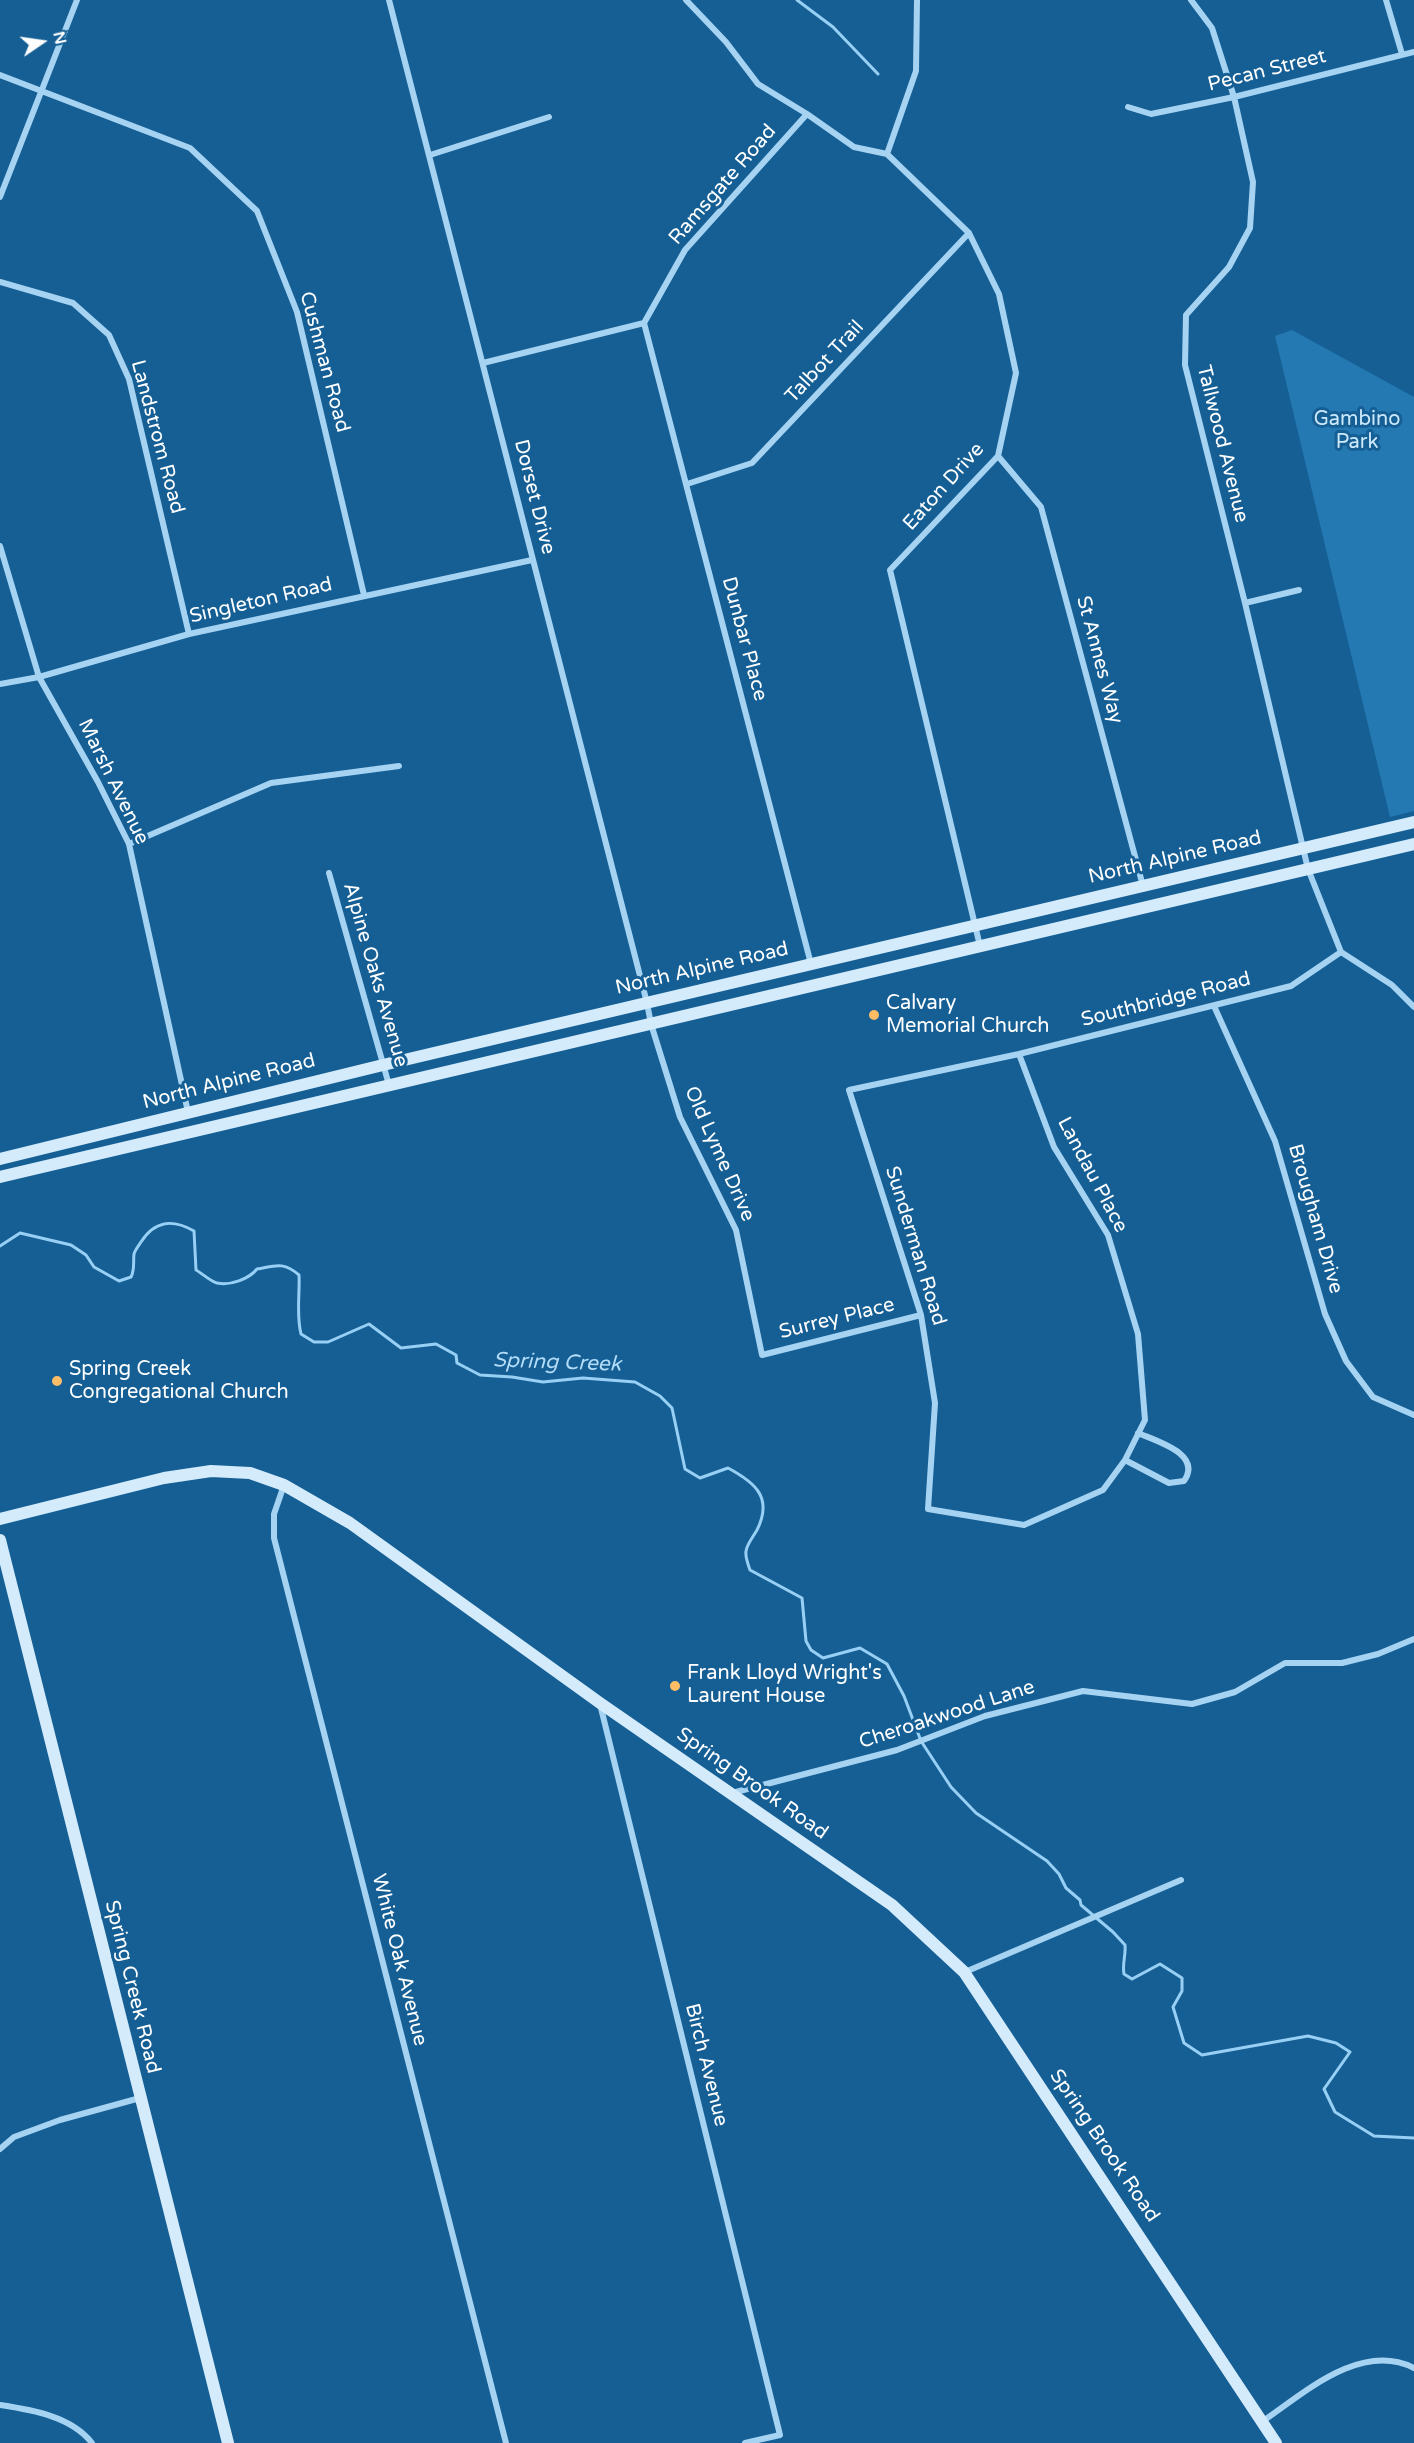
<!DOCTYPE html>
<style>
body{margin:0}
#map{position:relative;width:1414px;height:2443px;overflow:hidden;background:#155f95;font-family:"Varela Round",sans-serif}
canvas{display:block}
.north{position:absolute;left:12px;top:12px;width:60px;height:60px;-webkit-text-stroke:4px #155f95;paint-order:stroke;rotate:77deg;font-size:16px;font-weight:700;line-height:24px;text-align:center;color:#fff}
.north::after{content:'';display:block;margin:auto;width:21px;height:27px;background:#fff;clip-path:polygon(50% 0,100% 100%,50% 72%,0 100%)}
</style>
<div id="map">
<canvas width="1414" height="2443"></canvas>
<div class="north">N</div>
</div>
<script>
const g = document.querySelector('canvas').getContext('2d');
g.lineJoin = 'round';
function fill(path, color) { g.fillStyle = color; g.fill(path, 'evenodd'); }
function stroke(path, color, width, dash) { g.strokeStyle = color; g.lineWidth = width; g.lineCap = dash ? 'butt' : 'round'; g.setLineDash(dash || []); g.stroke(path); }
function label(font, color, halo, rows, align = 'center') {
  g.font = font + ' "Varela Round",sans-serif'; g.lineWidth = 6; g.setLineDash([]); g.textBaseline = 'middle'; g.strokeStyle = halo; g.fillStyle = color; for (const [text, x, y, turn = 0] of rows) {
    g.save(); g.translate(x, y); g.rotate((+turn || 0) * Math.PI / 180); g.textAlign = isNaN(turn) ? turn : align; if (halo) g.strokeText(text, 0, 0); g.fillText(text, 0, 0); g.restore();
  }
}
fill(new Path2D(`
 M 1292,330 L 1414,397 L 1414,811 L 1390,817 L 1275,336 Z`), '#2479b2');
stroke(new Path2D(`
 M 797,0 L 833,27 L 878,74
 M 0,1246 L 20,1233 L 71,1245 L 86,1255 L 94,1267 L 119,1281 L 131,1277 C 135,1269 133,1263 134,1254 C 135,1250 139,1245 141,1242 C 155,1220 173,1219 194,1231 L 196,1270 C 203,1274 210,1281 217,1283 C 230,1286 249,1279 257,1269 C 275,1266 283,1261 299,1275 C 300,1295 296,1314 301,1334 L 314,1342 L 328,1342 L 369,1324 L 401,1348 L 436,1344 L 456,1355 L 457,1363 L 480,1375 L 512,1377 L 543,1382 L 583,1378 L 635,1382 L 660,1396 L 672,1408 L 685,1469 L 700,1478 L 728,1468 C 756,1483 773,1498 757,1530 C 753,1537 747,1544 746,1551 C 745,1557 748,1564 750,1570 L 802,1598 L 806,1641 L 811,1650 L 823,1658 L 860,1648 L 887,1664 L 904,1696 L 921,1741 L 951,1787 L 976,1813 L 1047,1861 L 1059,1874 L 1066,1888 L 1080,1900 L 1081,1905 L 1113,1932 L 1125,1945 C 1126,1956 1122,1963 1124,1974 L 1132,1979 L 1160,1964 L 1182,1978 L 1182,1991 L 1173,2007 L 1184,2043 L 1202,2055 L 1308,2036 L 1336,2043 L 1350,2052 L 1324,2089 L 1335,2112 L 1374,2136 L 1414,2138`), '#98d0f5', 3);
stroke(new Path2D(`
 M 389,0 L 647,1003 L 651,1024 L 680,1117 L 736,1230 L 762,1355 L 921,1315
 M 686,0 L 726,42 L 758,84 L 807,114 L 854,147 L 887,154 L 969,233 L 999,294 L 1016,373 L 998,456 L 890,570 L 980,946
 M 1191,0 L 1212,28 L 1234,97 L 1253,182 L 1250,228 L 1229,267 L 1186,315 L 1185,365 L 1245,603 L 1308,869 L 1341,952 L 1392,985 L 1414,1007
 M 1386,0 L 1402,54
 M 0,75 L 190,148 L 257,211 L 297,312 L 364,595
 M 1128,107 L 1151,114 L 1234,97 L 1414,52
 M 887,154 L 916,71 L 917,0
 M 430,155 L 549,117
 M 0,197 L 77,0
 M 0,282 L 73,303 L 109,335 L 129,379 L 189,634
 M 644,323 L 811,964
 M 483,363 L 644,323 L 685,250 L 807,114
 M 998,456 L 1041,507 L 1143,886
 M 687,484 L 752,463 L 969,233
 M 0,546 L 39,677 L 98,782 L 129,844 L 188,1112
 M 1245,603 L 1299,590
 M 0,684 L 39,677 L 189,634 L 532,560
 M 129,844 L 271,783 L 399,766
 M 329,873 L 389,1085
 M 1214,1006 L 1275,1141 L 1325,1314 L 1346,1361 L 1373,1397 L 1414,1415
 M 1019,1054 L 1054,1147 L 1108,1235 L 1138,1334 L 1145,1420 L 1125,1460 L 1103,1490 L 1024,1525 L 928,1509 L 935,1403 L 921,1315 L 849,1090 L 1019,1054 L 1291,986 L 1341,952
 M 1125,1460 L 1169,1483 L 1184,1481 C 1203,1454 1156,1441 1138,1433
 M 284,1485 L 274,1514 L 274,1538 L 506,2443
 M 600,1704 L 780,2435 L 745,2443
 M 732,1793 L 897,1750 L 985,1716 L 1083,1691 L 1192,1704 L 1235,1692 L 1285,1663 L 1342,1663 L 1378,1654 L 1414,1639
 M 965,1972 L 1181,1880
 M 0,2149 L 14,2137 L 60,2120 L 140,2098
 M 0,2405 C 32,2410 71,2416 92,2443
 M 1263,2421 C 1304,2393 1361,2341 1414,2368`), '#a6d3f2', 6);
stroke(new Path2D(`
 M 0,1159 L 383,1065 L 1414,822
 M 0,1177 L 1414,844
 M 0,1519 L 164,1478 L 211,1471 L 250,1473 L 284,1485 L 350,1523 L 600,1703 L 892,1905 L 964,1972 L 1276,2443
 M 0,1540 L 228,2443`), '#d4ebfc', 12);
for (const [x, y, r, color] of [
 [874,1015,6,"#ffbd66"],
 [57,1381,6,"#ffbd66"],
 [675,1686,6,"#ffbd66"]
]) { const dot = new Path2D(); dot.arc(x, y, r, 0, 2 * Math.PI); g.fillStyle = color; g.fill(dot); stroke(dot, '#155f95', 2); }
label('20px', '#fff', '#155f95', [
 ["Pecan Street",1267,71,-14],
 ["Ramsgate Road",723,185,-49],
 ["Cushman Road",324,362,75],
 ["Talbot Trail",825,362,-47],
 ["Landstrom Road",157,437,75],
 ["Tallwood Avenue",1222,444,76],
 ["Eaton Drive",944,487,-48],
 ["Dorset Drive",534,497,76],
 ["Singleton Road",261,601,-13],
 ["Dunbar Place",744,639,75],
 ["St Annes Way",1099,660,75],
 ["Marsh Avenue",113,782,64],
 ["North Alpine Road",1175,858,-13],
 ["North Alpine Road",702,969,-13],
 ["Alpine Oaks Avenue",375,975,74],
 ["Southbridge Road",1166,1000,-14],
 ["North Alpine Road",229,1082,-14],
 ["Old Lyme Drive",719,1154,66],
 ["Landau Place",1092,1175,62],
 ["Brougham Drive",1315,1219,74],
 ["Sunderman Road",915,1246,73],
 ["Surrey Place",837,1319,-14],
 ["Cheroakwood Lane",947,1715,-18],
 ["Spring Brook Road",752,1784,35],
 ["White Oak Avenue",399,1960,76],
 ["Spring Creek Road",132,1987,76],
 ["Birch Avenue",706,2065,76],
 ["Spring Brook Road",1104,2146,56]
]);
label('20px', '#cde9fc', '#155f95', [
 ["Gambino",1357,420],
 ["Park",1357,443]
]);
label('20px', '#fff', '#155f95', [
 ["Calvary",886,1004],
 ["Memorial Church",886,1027],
 ["Spring Creek",69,1370],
 ["Congregational Church",69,1393],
 ["Frank Lloyd Wright's",687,1674],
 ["Laurent House",687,1697]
], 'left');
label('italic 21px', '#b2dcf8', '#155f95', [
 ["Spring Creek",557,1363,2]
]);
</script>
